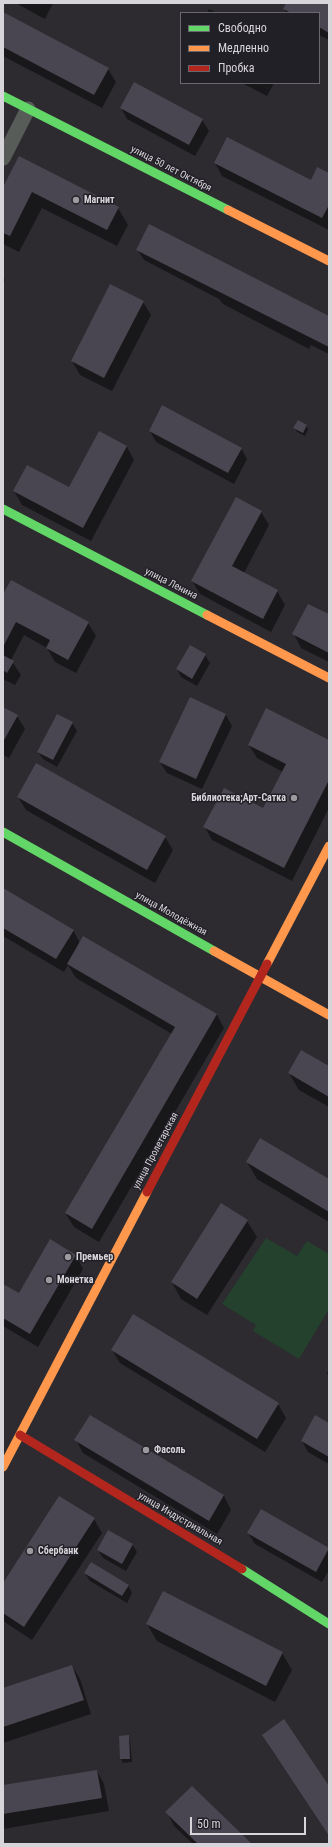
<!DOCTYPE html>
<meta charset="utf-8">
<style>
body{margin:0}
#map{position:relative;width:332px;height:1847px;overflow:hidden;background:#2d2b30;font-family:"Roboto Condensed",sans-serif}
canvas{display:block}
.frame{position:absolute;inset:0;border:4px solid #d7d5da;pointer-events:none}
.legend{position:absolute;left:180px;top:12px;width:140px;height:72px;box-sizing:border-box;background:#222027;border:1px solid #6a686f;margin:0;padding:5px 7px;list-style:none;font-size:12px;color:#d7d5da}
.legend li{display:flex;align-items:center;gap:8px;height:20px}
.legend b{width:20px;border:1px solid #6a686f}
.scale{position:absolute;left:190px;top:1817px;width:116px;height:18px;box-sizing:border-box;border:2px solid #d7d5da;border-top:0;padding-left:5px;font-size:12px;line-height:14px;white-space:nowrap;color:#d7d5da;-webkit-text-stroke:3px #222027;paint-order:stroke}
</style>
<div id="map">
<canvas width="332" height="1847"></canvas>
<div class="frame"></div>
<ul class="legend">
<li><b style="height:5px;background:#63d668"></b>Свободно</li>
<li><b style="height:5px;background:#ff974d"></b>Медленно</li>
<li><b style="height:5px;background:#b3261e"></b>Пробка</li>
</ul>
<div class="scale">50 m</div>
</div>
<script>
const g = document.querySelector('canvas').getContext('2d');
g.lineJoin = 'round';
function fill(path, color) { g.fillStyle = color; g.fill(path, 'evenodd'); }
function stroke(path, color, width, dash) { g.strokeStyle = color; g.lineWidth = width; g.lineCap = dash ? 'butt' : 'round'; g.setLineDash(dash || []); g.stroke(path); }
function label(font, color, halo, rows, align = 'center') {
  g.font = font + ' "Roboto Condensed",sans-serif'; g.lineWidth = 3; g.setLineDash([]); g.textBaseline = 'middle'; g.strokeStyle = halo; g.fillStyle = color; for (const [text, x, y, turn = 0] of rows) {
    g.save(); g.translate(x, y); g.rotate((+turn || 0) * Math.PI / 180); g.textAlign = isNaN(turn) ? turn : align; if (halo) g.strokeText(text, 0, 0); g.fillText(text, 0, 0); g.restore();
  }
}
fill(new Path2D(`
 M 266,1238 L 297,1256 L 307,1241 L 329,1254 L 329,1309 L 299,1359 L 253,1331 L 256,1325 L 222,1304 Z`), '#23412d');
fill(new Path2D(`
 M 18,3 L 53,3 L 45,19 L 19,5 Z
 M 288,3 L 329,3 L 329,40 L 319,35 L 319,13 L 287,13 L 284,9 Z
 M 209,9 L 217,13 L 207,13 Z
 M 3,13 L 108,69 L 116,82 L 102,108 L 3,56 Z
 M 242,83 L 274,83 L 267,96 Z
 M 121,108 L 202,120 L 209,131 L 195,156 L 127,119 Z
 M 19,157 L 118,208 L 128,225 L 117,246 L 42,208 L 19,252 L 3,244 L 3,189 Z
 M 215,163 L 311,181 L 329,175 L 329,230 L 222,176 Z
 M 137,249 L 329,317 L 329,354 L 311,345 L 309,349 L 223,304 L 219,299 L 144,260 Z
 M 3,276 L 5,280 L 3,284 Z
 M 143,302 L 151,315 L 112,391 L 80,375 L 72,361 Z
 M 306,425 L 308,429 L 305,436 L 297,432 L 295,428 Z
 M 150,431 L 241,448 L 247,459 L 234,484 L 156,442 Z
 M 99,432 L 127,447 L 134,460 L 91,541 L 22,505 L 14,491 L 69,488 Z
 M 261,512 L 269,525 L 244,573 L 277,591 L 285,605 L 271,632 L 200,594 L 192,581 Z
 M 3,597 L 88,623 L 96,636 L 76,673 L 55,662 L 47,648 L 24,635 L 11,660 L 21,675 L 15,685 L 3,679 Z
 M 329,615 L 329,662 L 301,648 L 294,634 Z
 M 205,655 L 210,663 L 197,686 L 181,677 L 177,669 Z
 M 190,699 L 226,715 L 232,726 L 202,789 L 167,773 L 160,762 Z
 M 3,708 L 17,716 L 25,729 L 9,758 L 3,755 Z
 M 72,723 L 77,731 L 57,767 L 43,759 L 38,752 Z
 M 329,741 L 329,808 L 292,881 L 212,840 L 205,827 L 264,809 L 283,772 L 257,758 L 249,745 Z
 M 18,797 L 165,837 L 173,850 L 155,883 L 26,810 Z
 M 3,889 L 73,930 L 80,943 L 84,938 L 217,1015 L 224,1028 L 99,1242 L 74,1227 L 66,1214 L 172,1034 L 76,978 L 68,965 L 64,972 L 3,936 Z
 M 329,1068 L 329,1107 L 299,1090 L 289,1073 Z
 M 247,1162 L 329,1180 L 329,1222 L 257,1179 Z
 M 247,1221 L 257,1237 L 207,1315 L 181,1299 L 172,1282 Z
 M 76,1255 L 83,1269 L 38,1347 L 3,1326 L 3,1285 L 19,1295 Z
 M 112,1350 L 278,1404 L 286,1418 L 265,1452 L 120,1363 Z
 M 329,1369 L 329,1377 L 327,1373 Z
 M 90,1416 L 224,1496 L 231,1510 L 217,1534 L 83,1453 L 76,1440 Z
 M 329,1424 L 329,1464 L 308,1452 L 302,1441 Z
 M 94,1519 L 102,1533 L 32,1640 L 3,1621 L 3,1585 Z
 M 248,1533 L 329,1549 L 329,1570 L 322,1582 L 255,1544 Z
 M 132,1544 L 137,1552 L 126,1571 L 103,1558 L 98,1550 Z
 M 85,1573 L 128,1585 L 132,1593 L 127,1603 L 90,1581 Z
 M 147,1624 L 282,1653 L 292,1670 L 275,1702 L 157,1641 Z
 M 72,1666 L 80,1679 L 91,1714 L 3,1743 L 3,1689 Z
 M 263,1735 L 329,1788 L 329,1836 L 271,1749 Z
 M 128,1736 L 130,1740 L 132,1762 L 123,1763 L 121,1759 L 120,1737 Z
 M 97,1771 L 104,1784 L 109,1811 L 3,1829 L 3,1786 Z
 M 167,1812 L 250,1844 L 193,1844 L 174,1826 Z`), '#0007');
fill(new Path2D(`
 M 286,3 L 329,3 L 329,33 L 319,27 L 319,13 L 291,13 L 283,9 Z
 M 3,12 L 109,68 L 94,95 L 3,47 Z
 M 134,82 L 203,119 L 189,145 L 120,108 Z
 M 227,137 L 311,180 L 317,167 L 329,173 L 329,205 L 322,218 L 214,163 Z
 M 19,156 L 119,207 L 107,230 L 32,192 L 10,236 L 3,233 L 3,187 Z
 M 149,224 L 329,316 L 329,347 L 136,250 Z
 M 110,284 L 144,301 L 104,378 L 71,361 Z
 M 162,405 L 242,448 L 228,473 L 149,431 Z
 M 298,420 L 307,425 L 303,433 L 293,428 Z
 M 99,431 L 127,446 L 83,528 L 13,491 L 27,465 L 69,487 Z
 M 236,497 L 262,511 L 232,566 L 278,590 L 263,619 L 191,581 Z
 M 11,580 L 89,622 L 68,660 L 46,648 L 50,640 L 16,622 L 3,647 L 3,594 Z
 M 308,604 L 329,614 L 329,653 L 292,634 Z
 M 190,645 L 206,654 L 192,679 L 176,669 Z
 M 3,655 L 14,661 L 7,673 L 3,670 Z
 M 190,697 L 226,714 L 196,779 L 159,762 Z
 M 3,707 L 18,715 L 3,742 Z
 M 266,708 L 329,740 L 329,780 L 284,868 L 203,827 L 224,788 L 263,808 L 286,764 L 248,745 Z
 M 57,714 L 73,722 L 53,760 L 37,752 Z
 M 36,763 L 166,836 L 147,870 L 17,797 Z
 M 3,888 L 74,930 L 56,959 L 3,928 Z
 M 83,936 L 217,1014 L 92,1229 L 65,1213 L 175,1027 L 67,964 Z
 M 301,1050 L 329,1066 L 329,1097 L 288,1073 Z
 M 260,1138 L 329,1179 L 329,1212 L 246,1162 Z
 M 221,1203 L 248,1220 L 197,1299 L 171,1282 Z
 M 50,1239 L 76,1255 L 30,1334 L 3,1318 L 3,1284 L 19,1293 Z
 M 133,1314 L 279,1403 L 257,1439 L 111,1350 Z
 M 90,1415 L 224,1495 L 209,1521 L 74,1440 Z
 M 315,1415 L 329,1423 L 329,1457 L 301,1441 Z
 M 59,1496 L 95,1518 L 24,1627 L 3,1613 L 3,1583 Z
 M 261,1509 L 329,1548 L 316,1572 L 247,1533 Z
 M 108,1530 L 133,1544 L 122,1564 L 97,1550 Z
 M 91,1562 L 129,1585 L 122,1596 L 84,1573 Z
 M 163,1591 L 283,1652 L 266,1686 L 146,1624 Z
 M 72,1665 L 84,1700 L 3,1727 L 3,1688 Z
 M 284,1719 L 329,1786 L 329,1836 L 262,1735 Z
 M 129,1735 L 130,1759 L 120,1759 L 119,1736 Z
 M 97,1770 L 102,1798 L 3,1814 L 3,1785 Z
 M 192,1786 L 252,1844 L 198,1844 L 165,1812 Z`), '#4a4651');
stroke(new Path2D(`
 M 3,158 L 28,109`), '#575c59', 15);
stroke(new Path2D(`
 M 3,96 L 228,210
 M 3,509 L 207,615
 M 3,832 L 214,951
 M 242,1569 L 329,1624`), '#63d668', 9);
stroke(new Path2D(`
 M 228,210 L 329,261
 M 207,615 L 329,678
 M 214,951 L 329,1015
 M 267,964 L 329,846
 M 3,1467 L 147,1192`), '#ff974d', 9);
stroke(new Path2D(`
 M 147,1192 L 267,964
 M 20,1435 L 242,1569`), '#b3261e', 9);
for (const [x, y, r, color] of [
 [76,200,4,"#9c9a9e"],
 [294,798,4,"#9c9a9e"],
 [68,1257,4,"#9c9a9e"],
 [49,1280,4,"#9c9a9e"],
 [146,1450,4,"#9c9a9e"],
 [30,1551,4,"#9c9a9e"]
]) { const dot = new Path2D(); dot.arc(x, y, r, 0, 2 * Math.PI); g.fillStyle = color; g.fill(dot); stroke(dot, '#222027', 1.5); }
label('10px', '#d7d5da', '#222027', [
 ["улица 50 лет Октября",171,169,27],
 ["улица Ленина",171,584,27],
 ["улица Молодёжная",171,914,29],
 ["улица Пролетарская",156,1151,-62],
 ["улица Индустриальная",180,1519,30]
]);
label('bold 10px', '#d7d5da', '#222027', [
 ["Магнит",84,200],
 ["Библиотека;Арт-Сатка",286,798,"right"],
 ["Премьер",76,1257],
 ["Монетка",57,1280],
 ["Фасоль",154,1450],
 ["Сбербанк",38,1551]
], 'left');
</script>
